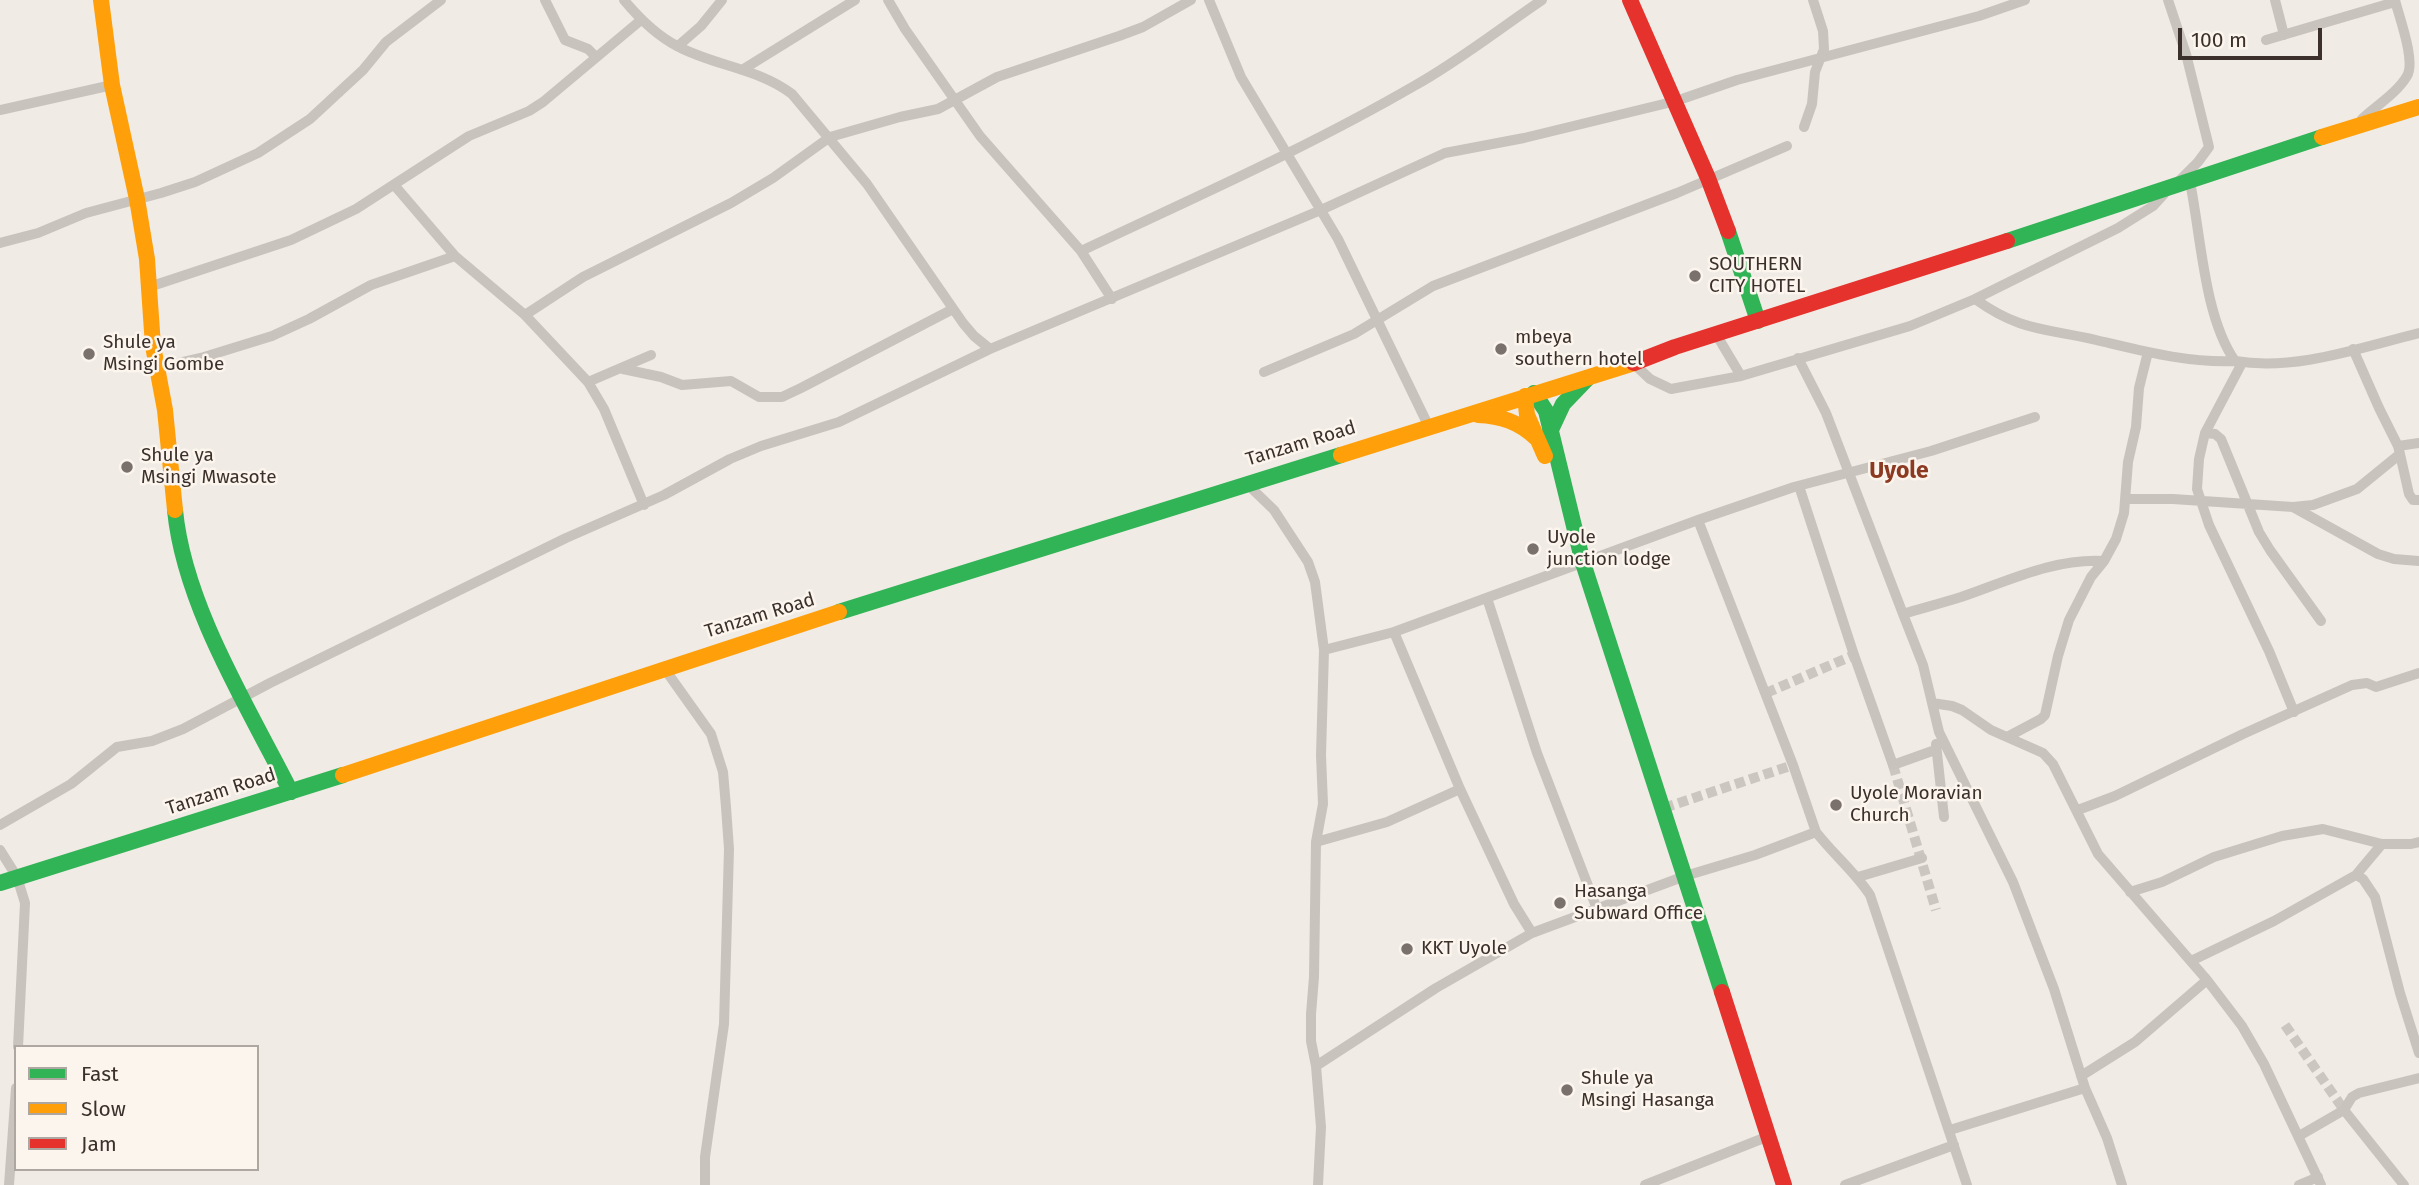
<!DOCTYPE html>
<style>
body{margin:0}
#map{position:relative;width:2419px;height:1185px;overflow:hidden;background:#f0ebe5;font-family:"Fira Sans",sans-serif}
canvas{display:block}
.legend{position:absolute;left:14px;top:1045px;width:245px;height:126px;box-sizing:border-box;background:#fbf5ee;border:2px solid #aea6a0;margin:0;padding:9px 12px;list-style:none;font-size:21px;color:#3b302b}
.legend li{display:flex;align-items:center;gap:14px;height:35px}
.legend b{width:35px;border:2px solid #aea6a0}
.scale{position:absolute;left:2178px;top:28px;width:144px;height:32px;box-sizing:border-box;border:4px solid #3b302b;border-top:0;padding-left:9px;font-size:21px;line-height:24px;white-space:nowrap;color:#3b302b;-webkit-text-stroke:5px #fbf5ee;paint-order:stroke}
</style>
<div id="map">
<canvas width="2419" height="1185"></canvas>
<ul class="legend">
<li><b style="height:9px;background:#30b455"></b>Fast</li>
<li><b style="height:9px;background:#ff9f0a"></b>Slow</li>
<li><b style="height:9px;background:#e5322d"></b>Jam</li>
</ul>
<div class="scale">100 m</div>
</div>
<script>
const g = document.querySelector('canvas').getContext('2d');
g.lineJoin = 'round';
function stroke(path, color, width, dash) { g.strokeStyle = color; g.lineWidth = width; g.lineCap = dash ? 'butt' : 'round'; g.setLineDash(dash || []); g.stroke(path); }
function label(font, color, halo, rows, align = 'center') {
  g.font = font + ' "Fira Sans",sans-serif'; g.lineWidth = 5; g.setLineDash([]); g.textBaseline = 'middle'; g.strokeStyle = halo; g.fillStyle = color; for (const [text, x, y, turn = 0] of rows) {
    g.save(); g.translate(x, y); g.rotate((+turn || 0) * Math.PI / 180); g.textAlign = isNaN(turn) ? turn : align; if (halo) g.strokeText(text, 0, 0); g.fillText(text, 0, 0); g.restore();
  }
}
stroke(new Path2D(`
 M 1766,693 L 1854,655
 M 1893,765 L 1936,910
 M 1664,808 L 1793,765
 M 2285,1025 L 2344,1110`), '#ccc6c0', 10, [10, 5]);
stroke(new Path2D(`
 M 545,0 L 565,40 L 588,49 L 596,57
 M 624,0 C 639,18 656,35 677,46 C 714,66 758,68 792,94 L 867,184 L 963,323 L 974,336 L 990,349
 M 888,0 L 905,29 L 980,136 L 1081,251 L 1112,299
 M 1209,0 L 1241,77 L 1338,239 L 1429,427
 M 2168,0 L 2186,54 L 2209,147 L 2198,162 L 2180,180
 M 2275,0 L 2284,35
 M 2266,40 L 2395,2
 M 678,46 L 701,26 L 722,0
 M 742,70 L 855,0
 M 0,110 L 112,85
 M 2362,119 C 2376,106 2397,93 2407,76 C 2416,61 2399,17 2395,0
 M 1804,127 L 1812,104 L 1815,72 L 1824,49 L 1823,31 L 1813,0
 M 2190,182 C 2201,236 2204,317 2235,361 C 2297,371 2358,348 2419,333
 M 395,186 L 455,256 L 525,315 L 588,382 L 604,409 L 644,505
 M 0,243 L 38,233 L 86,213 L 161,193 L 195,182 L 258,153 L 310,119 L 363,70 L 386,42 L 441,0
 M 1081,251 C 1193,198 1307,148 1414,86 C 1459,61 1499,29 1542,0
 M 149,287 L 291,240 L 356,209 L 469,136 L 529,111 L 543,102 L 641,20
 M 1975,299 L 2118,228 L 2153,206 L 2164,194
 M 525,315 L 583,277 L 731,203 L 773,178 L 830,137 L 900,117 L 938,109 L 997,77 L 1119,36 L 1143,27 L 1191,0
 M 1716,334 L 1741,376
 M 1798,358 L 1826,413 L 1903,614 L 1923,665 L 1939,732 L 2013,882 L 2054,989 L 2085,1088 L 2107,1138 L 2122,1185
 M 1633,363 L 1650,379 L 1671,389 L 1741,376 L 1910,326 L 1975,299 C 2021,332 2045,328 2096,340 C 2143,351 2187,363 2235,361
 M 2242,363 L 2205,433 L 2199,459 L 2197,489 L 2209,525 L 2269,651 L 2294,712
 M 156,368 L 204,357 L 272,336 L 309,319 L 371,285 L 455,256
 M 623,369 L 661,377 L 682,385 L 731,381 L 759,397 L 782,397 L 801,388 L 953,309
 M 1264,372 L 1354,334 L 1433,286 L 1677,193 L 1787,146
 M 588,382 L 651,355
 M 2205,433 L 2215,434 L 2221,439 L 2259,532 L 2270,550 L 2321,621
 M 2398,446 L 2419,443
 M 2400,454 L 2409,494 L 2413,500 L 2419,500
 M 1246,483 L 1274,510 L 1308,562 L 1315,582 L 1324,650 L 1321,755 L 1323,804 L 1316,842 L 1314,977 L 1311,1014 L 1311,1041 L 1316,1066 L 1321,1127 L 1318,1185
 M 1799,486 L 1854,655 L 1893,765 L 1935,750
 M 2127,499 L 2173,499 L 2293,507 L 2313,505 L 2357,489 L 2400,454 L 2398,446 L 2379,408 L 2353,349
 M 2293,507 L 2378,554 L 2394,559 L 2419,561
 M 1487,598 L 1537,753 L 1597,909
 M 1903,614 C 1923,608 1942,603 1961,597 C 2008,581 2054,558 2104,561
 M 1394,632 L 1460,789 L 1514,904 L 1532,933
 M 1324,650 L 1394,632 L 1698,520 L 1794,487 L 1931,451 L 2035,417
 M 664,668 L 711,734 L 723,772 L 726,807 L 729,849 L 724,1024 L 705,1157 L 705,1185
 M 1932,703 L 1952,706 L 1962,710 L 1991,730 L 2043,753 L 2053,764 L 2098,854 L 2207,980 L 2242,1026 L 2264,1064 L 2321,1185
 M 2009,736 L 2041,719 L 2045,715 L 2058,656 L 2069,620 L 2091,577 L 2104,561 L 2116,539 L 2124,513 L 2128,462 L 2136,427 L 2139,388 L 2148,352
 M 1936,744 L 1944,817
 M 2078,810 L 2115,796 L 2243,734 L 2352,685 L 2367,683 L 2376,687 L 2419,673
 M 0,825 L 71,784 L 117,747 L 152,741 L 183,729 L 270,683 L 566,538 L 664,495 L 730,459 L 761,446 L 839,422 L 990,349 L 1321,210 L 1445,153 L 1524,138 L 1676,101 L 1737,80 L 1979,16 L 2025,0
 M 1816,832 C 1833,854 1855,872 1870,895 L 1967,1185
 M 1316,842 L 1387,822 L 1460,789
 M 0,850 L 17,877 L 25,903 L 18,1047
 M 2356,875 L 2363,879 L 2375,897 L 2400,993 L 2419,1053
 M 1858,877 L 1922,858
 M 2130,892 L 2162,882 L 2214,857 L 2282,836 L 2323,829 L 2382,844 L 2411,844 L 2419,842
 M 2191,961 L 2274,921 L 2356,875 L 2382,844
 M 1316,1066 L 1436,988 L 1532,933 L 1685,876 L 1755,855 L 1816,832 L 1793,765 L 1698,520
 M 2081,1076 L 2135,1042 L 2207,980
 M 2344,1110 L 2404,1185
 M 1950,1130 L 2085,1088
 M 2299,1136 L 2344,1110 L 2352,1097 L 2359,1093 L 2419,1078
 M 9,1185 L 16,1088
 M 1645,1185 L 1769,1136
 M 1845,1185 L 1954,1145
 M 2299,1185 L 2318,1177`), '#c9c3be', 10);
stroke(new Path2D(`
 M 1728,231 L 1758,321
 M 2007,241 L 2322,137
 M 1534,393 L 1546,411 L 1583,563 L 1722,992
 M 1549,434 L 1563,404 L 1587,379
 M 175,510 C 184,605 248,707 291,792
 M 839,612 L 1341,455
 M 0,883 L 343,775`), '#30b455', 16);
stroke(new Path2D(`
 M 101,0 L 112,85 L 137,199 L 147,259 L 153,346 L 165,410 L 175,510
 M 2322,137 L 2419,107
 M 1525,396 L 1527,415 L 1545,456
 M 1478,415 C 1501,416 1519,422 1536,438
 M 1341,455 L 1634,363
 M 343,775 L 839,612`), '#ff9f0a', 16);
stroke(new Path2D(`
 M 1630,0 L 1708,178 L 1728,231
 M 1634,363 L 1675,347 L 2007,241
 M 1722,992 L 1784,1185`), '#e5322d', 16);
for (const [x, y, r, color] of [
 [1695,276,7,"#7a716c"],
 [1501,349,7,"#7a716c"],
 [89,354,7,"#7a716c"],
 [127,467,7,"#7a716c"],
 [1533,549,7,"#7a716c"],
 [1836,805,7,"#7a716c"],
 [1560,903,7,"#7a716c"],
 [1407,949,7,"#7a716c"],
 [1567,1090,7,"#7a716c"]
]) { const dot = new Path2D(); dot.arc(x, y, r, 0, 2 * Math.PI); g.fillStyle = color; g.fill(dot); stroke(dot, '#fbf5ee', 2.5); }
label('19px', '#3b302b', '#fbf5ee', [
 ["SOUTHERN",1709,265],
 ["CITY HOTEL",1709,287],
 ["mbeya",1515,338],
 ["southern hotel",1515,360],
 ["Shule ya",103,343],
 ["Msingi Gombe",103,365],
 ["Shule ya",141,456],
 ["Msingi Mwasote",141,478],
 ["Uyole",1547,538],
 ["junction lodge",1547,560],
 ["Uyole Moravian",1850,794],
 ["Church",1850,816],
 ["Hasanga",1574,892],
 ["Subward Office",1574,914],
 ["KKT Uyole",1421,949],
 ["Shule ya",1581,1079],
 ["Msingi Hasanga",1581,1101]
], 'left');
label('19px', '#3b302b', '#fbf5ee', [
 ["Tanzam Road",1301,444,-17],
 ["Tanzam Road",760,616,-17],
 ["Tanzam Road",221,792,-18]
]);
label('bold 23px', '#8c3b22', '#fbf5ee', [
 ["Uyole",1899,472]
]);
</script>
